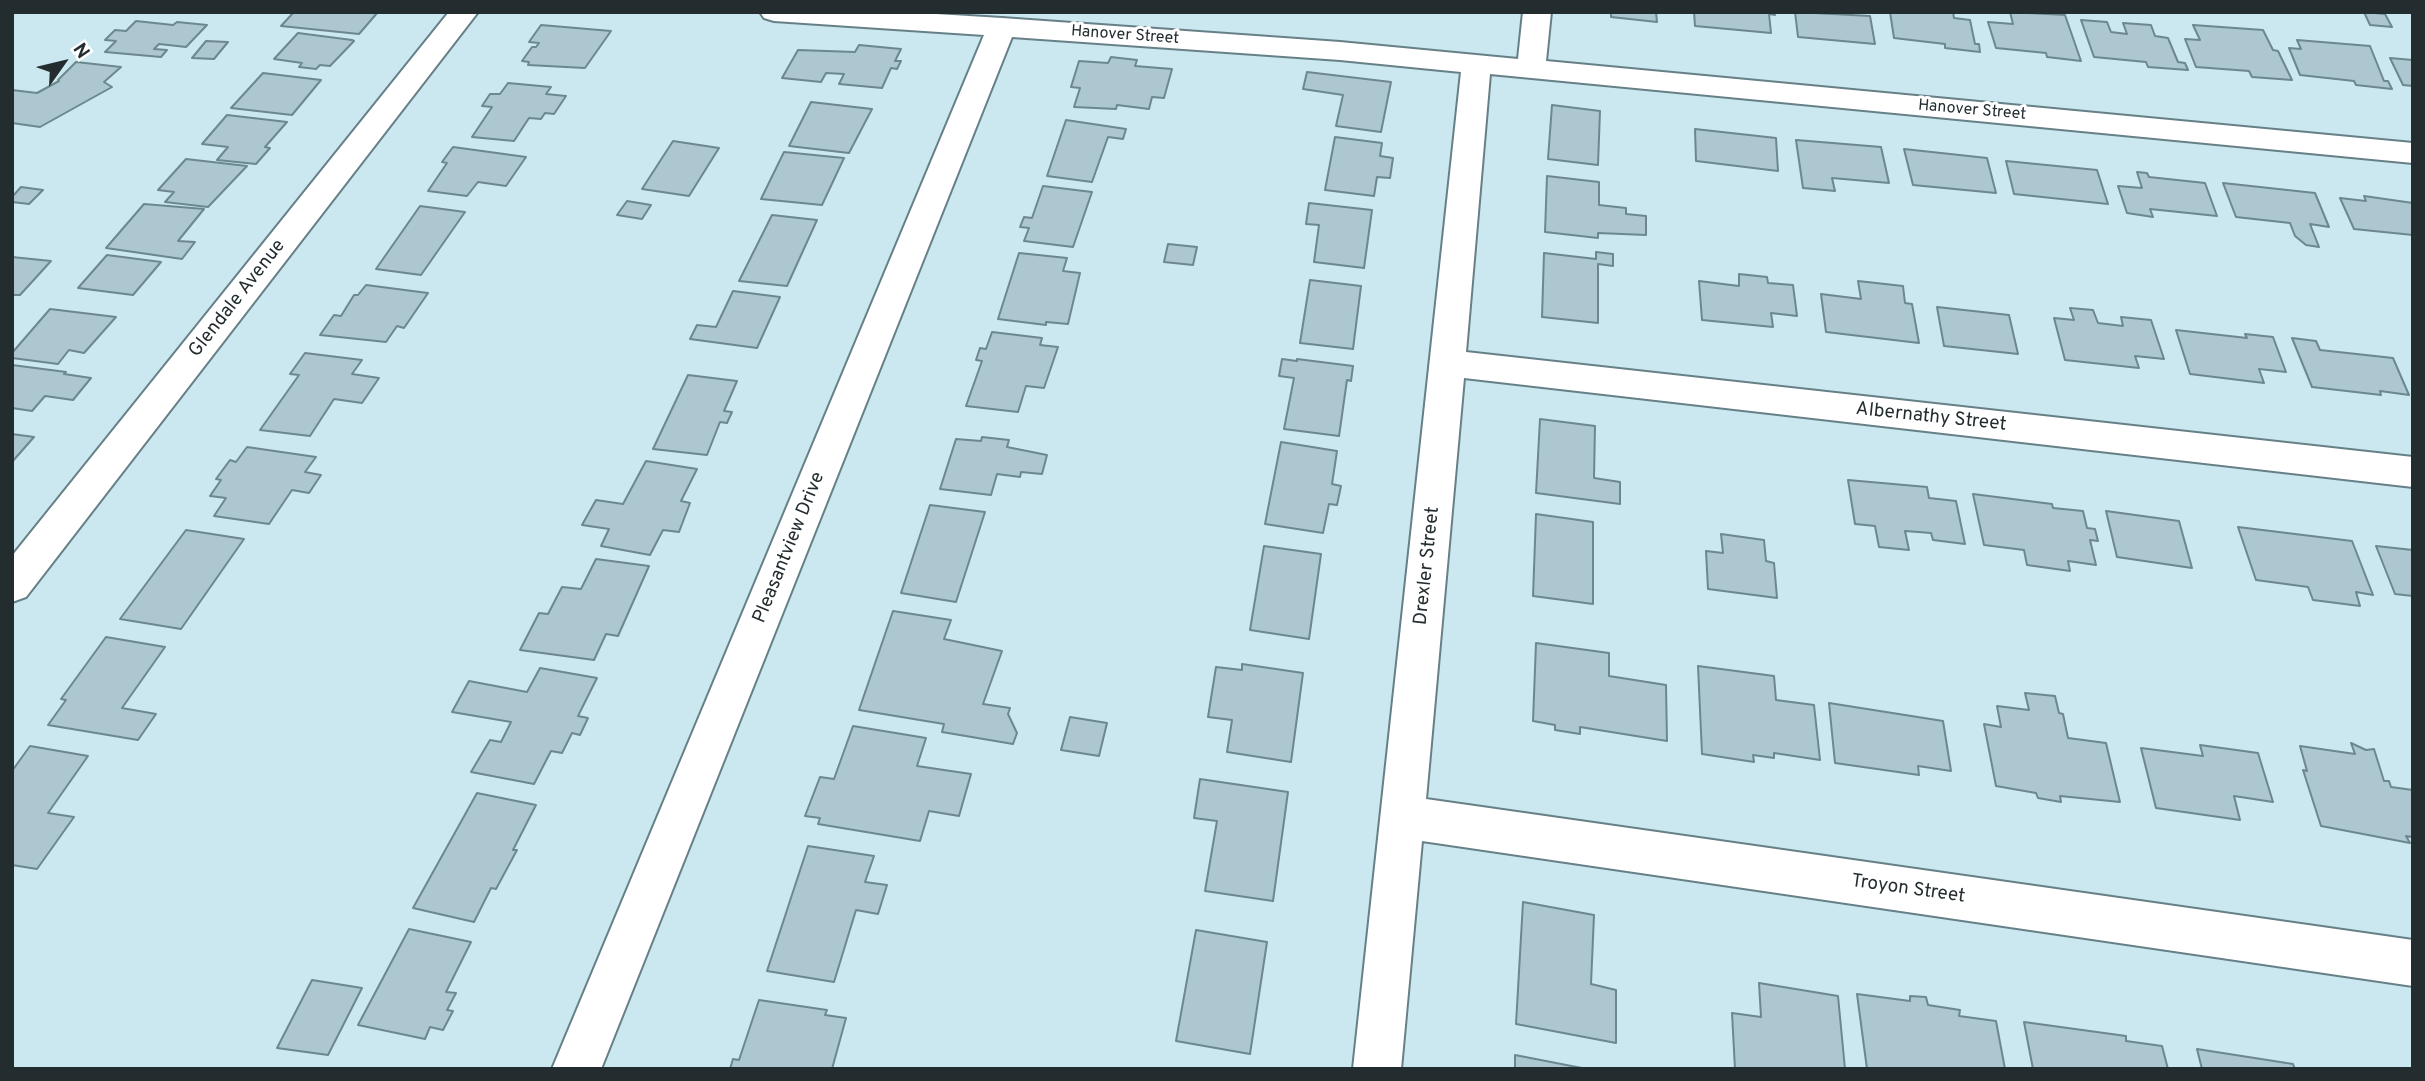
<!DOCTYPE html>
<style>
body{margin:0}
#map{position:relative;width:2425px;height:1081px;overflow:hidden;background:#cbe7ef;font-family:Overpass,sans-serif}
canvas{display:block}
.frame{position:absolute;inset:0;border:14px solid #232d30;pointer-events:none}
.north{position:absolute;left:28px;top:28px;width:70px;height:70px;-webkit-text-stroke:5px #fff;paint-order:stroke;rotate:56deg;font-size:19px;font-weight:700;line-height:28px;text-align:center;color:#232d30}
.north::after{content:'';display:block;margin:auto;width:24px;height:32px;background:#232d30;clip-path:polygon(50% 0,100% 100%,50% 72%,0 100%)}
</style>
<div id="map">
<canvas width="2425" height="1081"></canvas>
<div class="frame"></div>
<div class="north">N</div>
</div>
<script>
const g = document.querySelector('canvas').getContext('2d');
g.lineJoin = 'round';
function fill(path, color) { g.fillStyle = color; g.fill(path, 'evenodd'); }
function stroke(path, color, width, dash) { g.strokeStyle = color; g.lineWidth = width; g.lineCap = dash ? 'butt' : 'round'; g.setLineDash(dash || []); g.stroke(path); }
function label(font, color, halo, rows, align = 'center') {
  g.font = font + ' Overpass,sans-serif'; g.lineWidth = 6; g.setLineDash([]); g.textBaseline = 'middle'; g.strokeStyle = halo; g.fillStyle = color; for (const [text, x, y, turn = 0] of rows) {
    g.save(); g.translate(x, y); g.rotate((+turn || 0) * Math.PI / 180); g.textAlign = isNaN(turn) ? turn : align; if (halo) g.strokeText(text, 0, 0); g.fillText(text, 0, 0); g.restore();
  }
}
const building = new Path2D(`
 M 294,12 L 378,12 L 359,34 L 281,26 Z
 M 1611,12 L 1656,12 L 1657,22 L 1611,17 Z
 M 1694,12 L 1774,12 L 1775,15 L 1769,14 L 1771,33 L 1695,26 Z
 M 1795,12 L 1870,16 L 1875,44 L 1798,37 Z
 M 1953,12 L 1954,18 L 1970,20 L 1975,44 L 1979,44 L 1980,52 L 1945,48 L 1945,44 L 1894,38 L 1890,12 Z
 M 2010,12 L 2065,15 L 2081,61 L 2047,57 L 2046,53 L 1996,48 L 1988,22 L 2013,24 Z
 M 2364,12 L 2385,14 L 2392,27 L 2370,25 Z
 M 2081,20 L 2107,22 L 2111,32 L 2127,34 L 2123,23 L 2151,25 L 2155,36 L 2168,38 L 2178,62 L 2185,63 L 2188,70 L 2148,67 L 2146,62 L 2094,57 Z
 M 136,21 L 173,25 L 177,22 L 207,25 L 186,47 L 159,44 L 154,49 L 167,50 L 161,57 L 105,52 L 116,41 L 105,40 L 115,30 L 126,31 Z
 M 541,25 L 611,31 L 585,68 L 528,65 L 529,62 L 522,61 L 532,47 L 536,47 L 539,43 L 529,42 Z
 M 2193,25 L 2263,30 L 2273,50 L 2278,51 L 2292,80 L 2252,77 L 2249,71 L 2196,67 L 2185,39 L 2200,40 Z
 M 298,33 L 352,40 L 354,41 L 330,66 L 320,65 L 316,69 L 299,67 L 302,63 L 274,59 Z
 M 2297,40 L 2370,46 L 2384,81 L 2388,81 L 2392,89 L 2356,85 L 2354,81 L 2300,75 L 2289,48 L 2301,49 Z
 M 206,41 L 228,42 L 214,59 L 192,58 Z
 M 859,45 L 901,49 L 895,61 L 901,61 L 897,69 L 891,68 L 882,88 L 839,84 L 844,74 L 826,73 L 821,82 L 782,78 L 798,50 L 855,52 Z
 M 1111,57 L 1137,60 L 1135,66 L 1172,69 L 1164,98 L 1152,97 L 1149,109 L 1117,105 L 1116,109 L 1074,107 L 1080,88 L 1071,87 L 1079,61 L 1108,63 Z
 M 2390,58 L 2413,60 L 2413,86 L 2403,85 Z
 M 76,62 L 121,67 L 104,82 L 112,87 L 40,127 L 12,123 L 12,90 L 37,93 L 59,81 L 58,80 Z
 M 1307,72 L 1391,82 L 1381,132 L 1336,126 L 1343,95 L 1303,89 Z
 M 263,73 L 321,80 L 292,115 L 231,108 Z
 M 508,83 L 551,87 L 546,94 L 566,96 L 554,114 L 545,113 L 541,119 L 529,118 L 514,141 L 472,137 L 492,107 L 482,106 L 490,94 L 500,94 Z
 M 811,102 L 872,109 L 849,153 L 789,146 Z
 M 1552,105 L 1600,111 L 1598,165 L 1548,159 Z
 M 227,115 L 287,122 L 265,147 L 270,148 L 256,164 L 217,160 L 228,147 L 202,144 Z
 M 1066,120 L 1126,129 L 1123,139 L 1108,137 L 1092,182 L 1047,176 Z
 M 1695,129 L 1776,138 L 1778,171 L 1696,161 Z
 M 1335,137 L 1382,143 L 1380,156 L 1393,158 L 1390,178 L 1377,177 L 1374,196 L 1325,190 Z
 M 1796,140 L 1881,147 L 1889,183 L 1832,178 L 1835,191 L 1803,188 Z
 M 673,141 L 719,148 L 689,196 L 642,189 Z
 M 453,147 L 526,157 L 506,186 L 478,182 L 467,196 L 428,191 L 447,163 L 442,162 Z
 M 1904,149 L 1987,158 L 1996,193 L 1913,185 Z
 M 784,152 L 844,158 L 822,205 L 761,199 Z
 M 186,159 L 247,166 L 208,207 L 165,202 L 174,192 L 158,190 Z
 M 2006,161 L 2097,170 L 2108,204 L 2014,194 Z
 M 2137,172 L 2147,173 L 2149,177 L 2205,183 L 2217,216 L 2150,209 L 2153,217 L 2127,213 L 2118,186 L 2142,188 Z
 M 1547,176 L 1599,182 L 1599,205 L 1626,208 L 1626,214 L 1646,216 L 1646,235 L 1598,233 L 1598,238 L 1545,232 Z
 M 2223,183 L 2315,193 L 2329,227 L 2310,224 L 2319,247 L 2306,245 L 2295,236 L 2290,223 L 2236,217 Z
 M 1043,186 L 1092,192 L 1073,247 L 1024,241 L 1029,228 L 1020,227 L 1024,217 L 1032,218 Z
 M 21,187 L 43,190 L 29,204 L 12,202 L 12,197 Z
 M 2364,196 L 2413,203 L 2413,235 L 2354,229 L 2340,198 L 2366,201 Z
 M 627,201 L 651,205 L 642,219 L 617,215 Z
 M 1309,203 L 1372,210 L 1364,268 L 1314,262 L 1319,225 L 1306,224 Z
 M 144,204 L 204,209 L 178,241 L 195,242 L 182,259 L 106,248 Z
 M 420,206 L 465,212 L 421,275 L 376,269 Z
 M 772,215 L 817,220 L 787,286 L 739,281 Z
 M 1168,244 L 1197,247 L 1193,265 L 1164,262 Z
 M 1596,252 L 1613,254 L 1613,266 L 1598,264 L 1598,323 L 1542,317 L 1544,253 L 1596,259 Z
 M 1019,253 L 1067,258 L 1063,271 L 1080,273 L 1068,324 L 1046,322 L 1046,325 L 998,319 Z
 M 107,255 L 161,262 L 133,295 L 78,288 Z
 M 12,257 L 51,261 L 20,295 L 12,295 Z
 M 1739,274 L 1767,277 L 1768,283 L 1793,285 L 1797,316 L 1771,313 L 1773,327 L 1702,320 L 1699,281 L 1739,286 Z
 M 1310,280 L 1361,286 L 1353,349 L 1300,343 Z
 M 1858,281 L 1903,286 L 1905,303 L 1912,304 L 1919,343 L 1826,332 L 1821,294 L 1861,299 Z
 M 366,285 L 428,293 L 404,328 L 397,326 L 386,342 L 320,335 L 334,315 L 341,316 L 354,295 L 358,295 Z
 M 733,291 L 780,297 L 757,348 L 690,339 L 697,325 L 716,327 Z
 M 1937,307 L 2009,315 L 2018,354 L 1944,346 Z
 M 2070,308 L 2093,310 L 2098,323 L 2123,326 L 2121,317 L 2151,320 L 2164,359 L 2135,356 L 2139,368 L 2065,360 L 2054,318 L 2074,320 Z
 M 50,309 L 116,317 L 84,353 L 69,350 L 58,364 L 12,358 L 12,353 Z
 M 2176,330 L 2247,338 L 2245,334 L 2273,337 L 2286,372 L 2259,369 L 2264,383 L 2190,374 Z
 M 992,332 L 1042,338 L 1040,345 L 1058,347 L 1044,388 L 1026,386 L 1018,412 L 966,406 L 982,361 L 976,360 L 980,348 L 986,349 Z
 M 2292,338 L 2316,341 L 2320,350 L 2393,358 L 2409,395 L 2380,391 L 2381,395 L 2312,387 Z
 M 305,353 L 362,360 L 352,374 L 379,378 L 362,403 L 334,399 L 310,436 L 260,430 L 299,375 L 290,374 Z
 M 1282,359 L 1297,361 L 1297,359 L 1353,366 L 1351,381 L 1347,380 L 1339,436 L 1284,429 L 1294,378 L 1279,376 Z
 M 12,365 L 66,372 L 64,374 L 91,378 L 73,400 L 45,396 L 32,411 L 12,408 Z
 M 688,375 L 737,381 L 724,411 L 732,412 L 727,423 L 720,422 L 707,455 L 653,449 Z
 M 1540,419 L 1595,426 L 1594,478 L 1620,482 L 1620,504 L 1536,493 Z
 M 12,434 L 34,437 L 12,462 Z
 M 982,437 L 1009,440 L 1007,447 L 1047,455 L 1042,474 L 1021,472 L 1020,477 L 997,474 L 991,495 L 940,489 L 956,439 L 981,441 Z
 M 1281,442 L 1337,451 L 1332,484 L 1341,486 L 1337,505 L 1329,504 L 1323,533 L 1265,524 Z
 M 247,447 L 316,457 L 305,472 L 321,475 L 309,493 L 292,490 L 269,524 L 214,516 L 226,498 L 210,496 L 221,480 L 216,479 L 230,460 L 236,462 Z
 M 646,461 L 697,469 L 681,501 L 690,503 L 679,532 L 663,530 L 650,555 L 601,546 L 609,529 L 582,525 L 596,500 L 623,504 Z
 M 1848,480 L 1927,487 L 1929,498 L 1956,501 L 1965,544 L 1933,540 L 1931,533 L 1905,531 L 1909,550 L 1879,547 L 1875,526 L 1855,524 Z
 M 1973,494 L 2052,504 L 2053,508 L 2083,511 L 2087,528 L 2095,529 L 2098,541 L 2090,540 L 2096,565 L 2068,561 L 2070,571 L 2027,565 L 2024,550 L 1984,545 Z
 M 930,505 L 985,512 L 956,602 L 901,593 Z
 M 2106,511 L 2179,521 L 2192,568 L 2117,557 Z
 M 1536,514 L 1593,522 L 1593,604 L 1533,596 Z
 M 2238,527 L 2352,541 L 2373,595 L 2356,592 L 2360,606 L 2313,600 L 2308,587 L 2256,580 Z
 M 186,530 L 244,539 L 181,629 L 120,619 Z
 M 1721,534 L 1764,540 L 1766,561 L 1774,563 L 1777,598 L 1708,589 L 1706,551 L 1723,553 Z
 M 1264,546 L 1321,554 L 1309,639 L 1250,630 Z
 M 2376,546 L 2413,550 L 2413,596 L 2395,594 Z
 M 596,559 L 649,566 L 618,636 L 606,634 L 594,660 L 520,650 L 539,613 L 548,614 L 562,587 L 581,589 Z
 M 893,611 L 951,620 L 944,639 L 1002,651 L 983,704 L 1010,708 L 1008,714 L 1017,733 L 1013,744 L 942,732 L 944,724 L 859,710 Z
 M 106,637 L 165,647 L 122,708 L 156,714 L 138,740 L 48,725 L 66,700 L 61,699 Z
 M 1536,643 L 1609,653 L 1609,676 L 1666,685 L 1667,741 L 1580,727 L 1580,734 L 1555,730 L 1555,725 L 1533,721 Z
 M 1242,664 L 1303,673 L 1291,762 L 1227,752 L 1232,720 L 1208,717 L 1216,667 L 1242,670 Z
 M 1698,666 L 1774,676 L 1776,700 L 1814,705 L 1820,760 L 1774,753 L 1774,758 L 1753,755 L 1754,762 L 1702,754 Z
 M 540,668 L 597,678 L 578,716 L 588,718 L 580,735 L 572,733 L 562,753 L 551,751 L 534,784 L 471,772 L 490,740 L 501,742 L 511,722 L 452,712 L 469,681 L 527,692 Z
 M 2025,693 L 2055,696 L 2059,713 L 2063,714 L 2068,738 L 2106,743 L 2120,802 L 2060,796 L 2061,802 L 2038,798 L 2036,793 L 1996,786 L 1984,724 L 2001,727 L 1997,706 L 2029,710 Z
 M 1829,703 L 1943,721 L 1951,771 L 1918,766 L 1919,775 L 1835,763 Z
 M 1070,717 L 1107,723 L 1099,756 L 1061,750 Z
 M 853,726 L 926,738 L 917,766 L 971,774 L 959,816 L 929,811 L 920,841 L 818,824 L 820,818 L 805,816 L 820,777 L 834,779 Z
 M 2351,743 L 2366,750 L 2374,749 L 2384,781 L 2389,781 L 2391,787 L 2413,790 L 2413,837 L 2406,836 L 2410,843 L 2321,826 L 2303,770 L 2307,771 L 2300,746 L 2355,754 Z
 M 2200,745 L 2258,753 L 2273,802 L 2234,796 L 2240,820 L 2156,808 L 2141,748 L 2203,756 Z
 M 30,746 L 88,756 L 48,813 L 74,817 L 37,869 L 12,865 L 12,771 Z
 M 1200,779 L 1288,792 L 1273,901 L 1205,891 L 1217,821 L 1194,818 Z
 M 477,793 L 536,805 L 513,850 L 517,850 L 496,889 L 491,888 L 474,922 L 413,908 Z
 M 808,846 L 874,856 L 865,882 L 887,885 L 878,914 L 856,910 L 834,982 L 767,971 Z
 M 1523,902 L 1594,915 L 1591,984 L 1616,990 L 1616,1043 L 1516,1024 Z
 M 409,929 L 471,942 L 446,992 L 456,993 L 447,1010 L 453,1011 L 443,1030 L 430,1027 L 425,1039 L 358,1025 Z
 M 1196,930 L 1267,942 L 1250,1054 L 1176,1041 Z
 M 312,980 L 362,988 L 328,1055 L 277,1048 Z
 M 1759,983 L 1838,996 L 1845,1069 L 1735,1069 L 1732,1013 L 1761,1017 Z
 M 1857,994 L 1910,1001 L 1910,996 L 1926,997 L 1928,1005 L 1960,1010 L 1959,1016 L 1996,1021 L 2005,1069 L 1867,1069 Z
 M 759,1000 L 827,1010 L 825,1015 L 846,1018 L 832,1069 L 730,1069 L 733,1059 L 739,1060 Z
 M 2024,1022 L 2126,1036 L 2126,1041 L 2162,1046 L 2168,1069 L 2033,1069 Z
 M 2197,1049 L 2293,1064 L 2295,1069 L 2202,1069 Z
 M 1515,1055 L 1587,1069 L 1515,1069 Z`);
fill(building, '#acc7cf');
stroke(building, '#6d878e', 2);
const minor = new Path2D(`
 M 449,12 L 478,12 L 26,597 L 12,602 L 12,556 Z
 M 760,12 L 903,12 L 1002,18 L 1340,42 L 1518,59 L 1523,12 L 1551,12 L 1546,61 L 2413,143 L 2413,163 L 1490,74 L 1466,352 L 2413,457 L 2413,487 L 1464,378 L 1426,799 L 2413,940 L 2413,986 L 1422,841 L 1401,1069 L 1353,1069 L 1461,72 L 1340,60 L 1012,37 L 601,1069 L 552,1069 L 984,35 L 774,21 L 764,18 Z`);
stroke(minor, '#678087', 4);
fill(minor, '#fff');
label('16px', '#232d30', '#fff', [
 ["Hanover Street",1125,36,4],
 ["Hanover Street",1972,111,5]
]);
label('19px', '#232d30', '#fff', [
 ["Glendale Avenue",238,299,-52],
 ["Albernathy Street",1931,418,6],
 ["Pleasantview Drive",790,548,-68],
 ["Drexler Street",1428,566,-84],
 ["Troyon Street",1908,890,8]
]);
</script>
